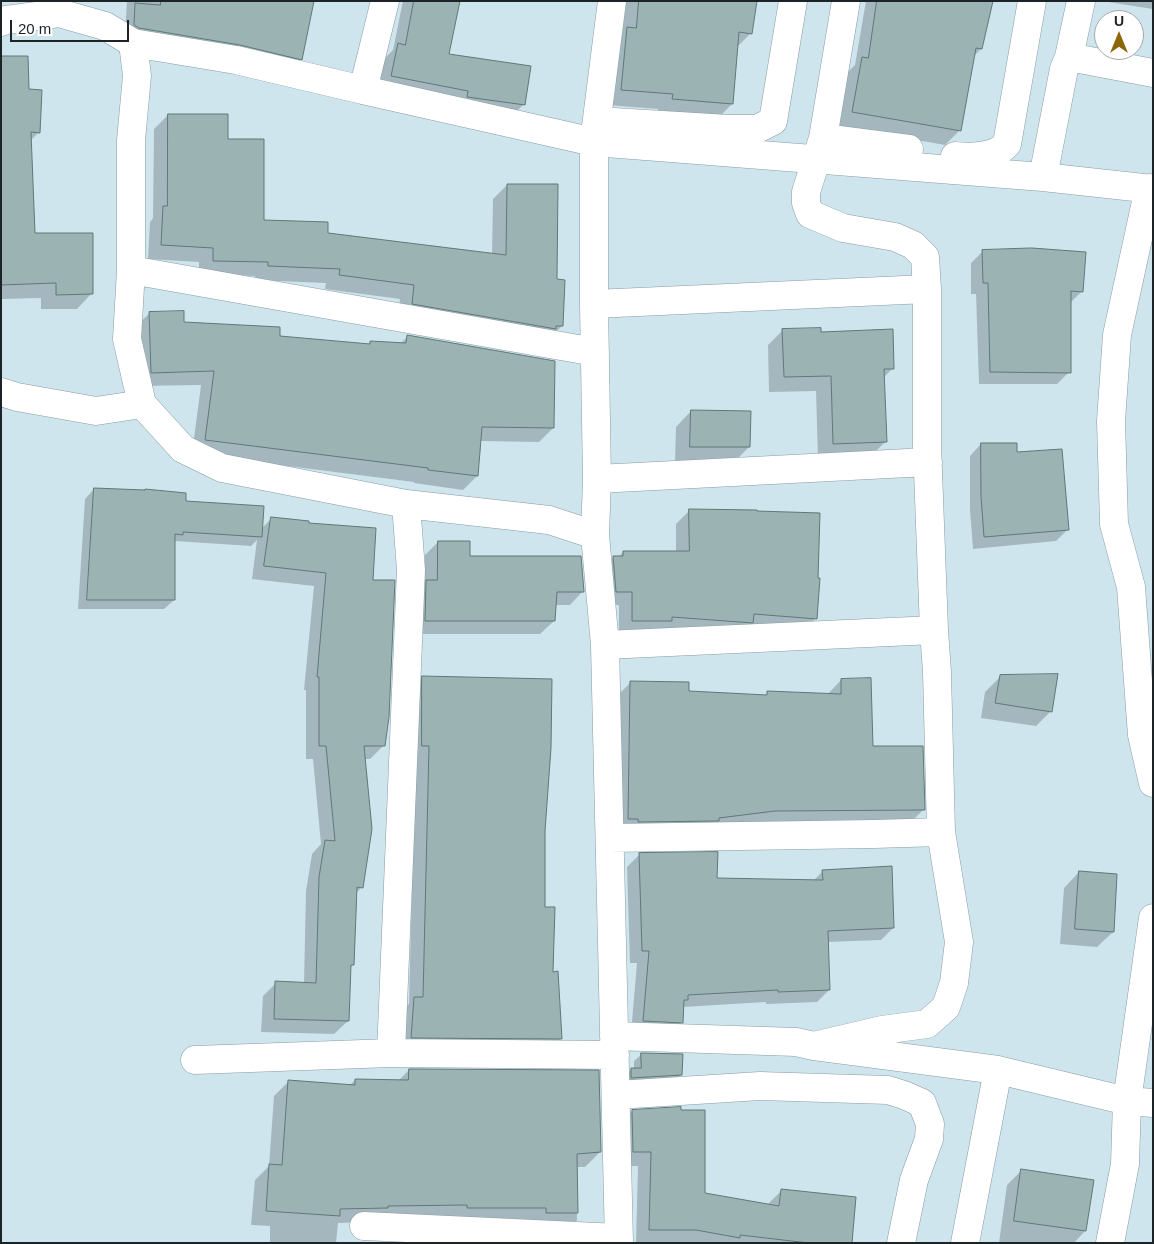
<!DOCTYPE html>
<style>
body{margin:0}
#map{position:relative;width:1154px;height:1244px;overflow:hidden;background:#cfe5ee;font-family:Arial,sans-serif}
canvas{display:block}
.frame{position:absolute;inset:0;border:2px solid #1b2326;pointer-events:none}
.north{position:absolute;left:1094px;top:10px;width:50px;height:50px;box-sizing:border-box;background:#fff;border:1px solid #a4a7a8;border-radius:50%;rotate:0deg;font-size:14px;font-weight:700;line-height:20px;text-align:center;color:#1b2326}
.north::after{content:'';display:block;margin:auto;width:18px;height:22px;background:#8c6709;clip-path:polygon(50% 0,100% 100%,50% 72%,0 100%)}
.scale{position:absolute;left:10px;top:20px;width:119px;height:22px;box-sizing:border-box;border:2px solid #1b2326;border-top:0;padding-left:6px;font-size:15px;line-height:18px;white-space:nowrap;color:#1b2326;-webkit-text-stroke:4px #fff;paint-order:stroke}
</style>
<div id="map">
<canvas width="1154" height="1244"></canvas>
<div class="frame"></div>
<div class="north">U</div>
<div class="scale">20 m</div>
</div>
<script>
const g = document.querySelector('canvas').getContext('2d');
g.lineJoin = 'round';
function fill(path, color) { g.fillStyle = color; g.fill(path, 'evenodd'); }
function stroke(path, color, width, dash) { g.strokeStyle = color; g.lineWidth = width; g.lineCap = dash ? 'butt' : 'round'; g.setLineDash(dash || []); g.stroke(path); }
fill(new Path2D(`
 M 127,1 L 313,1 L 301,59 L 292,68 L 125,35 Z
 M 403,1 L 459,1 L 447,55 L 524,104 L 508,120 L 377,91 L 383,60 L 393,50 Z
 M 626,1 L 756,1 L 751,33 L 737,47 L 732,104 L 717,119 L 658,114 L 658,109 L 607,105 L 612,44 L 622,33 Z
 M 866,1 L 991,1 L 981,49 L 974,56 L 960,130 L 945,145 L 838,126 L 847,73 L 855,65 Z
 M 1109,1 L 1153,1 L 1153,9 L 1108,2 Z
 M 1,89 L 39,132 L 30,141 L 34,234 L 92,293 L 77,309 L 41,309 L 41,298 L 1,299 Z
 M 168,115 L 226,140 L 263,222 L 326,234 L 492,254 L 493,199 L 507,185 L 556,280 L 562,326 L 547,340 L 398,318 L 400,299 L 325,289 L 326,283 L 254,280 L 255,276 L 199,274 L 199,262 L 148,259 L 150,222 L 153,218 L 154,129 Z
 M 983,251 L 1082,291 L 1069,304 L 1069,372 L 1057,384 L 979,384 L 976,294 L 971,294 L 971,263 Z
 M 150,313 L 183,324 L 278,337 L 368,345 L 370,342 L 400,344 L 408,336 L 553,428 L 539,442 L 479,441 L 477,476 L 463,490 L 414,483 L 414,482 L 192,454 L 201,385 L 137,386 L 135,327 Z
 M 783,330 L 820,333 L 893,368 L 883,378 L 885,442 L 870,457 L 818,459 L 816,391 L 769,392 L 768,345 Z
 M 691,411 L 749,447 L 734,462 L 675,462 L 676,427 Z
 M 981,444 L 1016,454 L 1067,530 L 1056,541 L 973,549 L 970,510 L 970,456 Z
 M 94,489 L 184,502 L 261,529 L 271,519 L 372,581 L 384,745 L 370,759 L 364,759 L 361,888 L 355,894 L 353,964 L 349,968 L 348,1021 L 334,1034 L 261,1032 L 263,996 L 276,983 L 304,983 L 306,891 L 312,854 L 321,844 L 313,759 L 306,759 L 306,690 L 304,690 L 314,586 L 252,579 L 257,540 L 251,546 L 175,541 L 174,600 L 164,609 L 78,609 L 85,499 Z
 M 690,510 L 816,618 L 802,632 L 619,634 L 619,605 L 602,605 L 599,571 L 613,558 L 618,558 L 623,552 L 676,552 L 676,524 Z
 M 438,542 L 468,558 L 583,591 L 570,605 L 555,605 L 554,621 L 540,634 L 412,634 L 424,584 L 425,555 Z
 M 423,677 L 544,831 L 543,908 L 561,1038 L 546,1053 L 397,1052 L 399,1013 L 409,1004 L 415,760 L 408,692 Z
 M 1000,677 L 1051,711 L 1036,726 L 981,718 L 985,692 Z
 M 841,680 L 872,748 L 924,809 L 909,824 L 613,834 L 616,697 L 631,682 L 687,692 L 765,696 L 768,693 L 827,695 Z
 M 640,854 L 716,879 L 813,881 L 823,871 L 893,928 L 881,940 L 827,942 L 829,990 L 817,1002 L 766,1004 L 766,1002 L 683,1007 L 682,1022 L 670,1034 L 631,1033 L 637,963 L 630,963 L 627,867 Z
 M 1079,872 L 1113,932 L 1097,947 L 1060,944 L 1064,888 Z
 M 642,1054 L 681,1075 L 673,1082 L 624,1085 L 624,1077 L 631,1069 L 634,1069 L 634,1061 Z
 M 409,1070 L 600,1152 L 585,1167 L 576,1167 L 577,1220 L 562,1235 L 372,1222 L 338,1223 L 336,1243 L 270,1243 L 270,1226 L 251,1225 L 255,1180 L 269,1166 L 274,1096 L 288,1082 L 349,1086 L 355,1080 L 398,1081 Z
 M 632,1111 L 704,1194 L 768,1204 L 782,1190 L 851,1243 L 636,1243 L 638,1166 L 619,1166 L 618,1125 Z
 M 1021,1171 L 1085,1231 L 1074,1243 L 999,1243 L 1007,1185 Z`), '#0003');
const building = new Path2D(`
 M 161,1 L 314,1 L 302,60 L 240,45 L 139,28 L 134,25 L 135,3 L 160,5 Z
 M 414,1 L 460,1 L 449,54 L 531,66 L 525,105 L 467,97 L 468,91 L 391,76 L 398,43 L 405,45 Z
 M 639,1 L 757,1 L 752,34 L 739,32 L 733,104 L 672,99 L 673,94 L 621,90 L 627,27 L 636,28 Z
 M 877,1 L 993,1 L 982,49 L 976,48 L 961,131 L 852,112 L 862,57 L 868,58 Z
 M 1,56 L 28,56 L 29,89 L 42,90 L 40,133 L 31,132 L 35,233 L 93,233 L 93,294 L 56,295 L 56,283 L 1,285 Z
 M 168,114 L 228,114 L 228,139 L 264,139 L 264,220 L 328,222 L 328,233 L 506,255 L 507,184 L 558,184 L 557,279 L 565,280 L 563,326 L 556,326 L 556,329 L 412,304 L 414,285 L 339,275 L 340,269 L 268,266 L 268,262 L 213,261 L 213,248 L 161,245 L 163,206 L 167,206 Z
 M 1032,248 L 1086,252 L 1083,292 L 1071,291 L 1071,373 L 990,372 L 988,283 L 983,283 L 982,250 Z
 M 184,311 L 184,322 L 280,327 L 280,336 L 370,344 L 370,341 L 406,343 L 407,335 L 555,361 L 554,428 L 482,427 L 478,476 L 428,470 L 428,468 L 205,440 L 214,371 L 151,373 L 149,312 Z
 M 821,328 L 821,332 L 893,329 L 894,369 L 884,369 L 887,442 L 833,444 L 831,376 L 784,377 L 782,329 Z
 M 691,410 L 751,411 L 750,447 L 690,447 Z
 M 981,443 L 1017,443 L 1017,452 L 1062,449 L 1069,530 L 984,537 L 981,497 Z
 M 94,488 L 145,490 L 145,489 L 186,493 L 186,501 L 264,506 L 262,537 L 183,532 L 183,535 L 175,534 L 175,600 L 87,600 Z
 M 689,509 L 757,510 L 757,511 L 820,513 L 818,578 L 820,578 L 817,619 L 754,614 L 753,623 L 672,617 L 672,621 L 632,621 L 632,592 L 616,592 L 613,556 L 623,556 L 623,551 L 689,551 Z
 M 271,517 L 309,521 L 309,523 L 376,528 L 373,580 L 395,580 L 389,717 L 385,746 L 364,746 L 372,829 L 363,888 L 357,887 L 354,965 L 351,965 L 349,1021 L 274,1019 L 275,981 L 316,983 L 319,877 L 325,840 L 335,841 L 326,746 L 319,746 L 319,677 L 317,677 L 326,573 L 264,566 Z
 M 438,541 L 470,541 L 470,556 L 581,556 L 584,592 L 557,592 L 555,621 L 425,621 L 426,580 L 437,580 Z
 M 1058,674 L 1052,712 L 995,703 L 1000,675 Z
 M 422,676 L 552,679 L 551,748 L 545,831 L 545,907 L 555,907 L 553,972 L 558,971 L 562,1039 L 411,1038 L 414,997 L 423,997 L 429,746 L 422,746 Z
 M 871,678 L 873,746 L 923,746 L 925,810 L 775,811 L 719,818 L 719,821 L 638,822 L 638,819 L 628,819 L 630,681 L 689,682 L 689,691 L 767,695 L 767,691 L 841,694 L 841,679 Z
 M 718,852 L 717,878 L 823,880 L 822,870 L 892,866 L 894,928 L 828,931 L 830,990 L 778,992 L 778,990 L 688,995 L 688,1000 L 684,1000 L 683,1023 L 643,1021 L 649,951 L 642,951 L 639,853 Z
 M 1079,871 L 1117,874 L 1114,932 L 1075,929 Z
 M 641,1053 L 683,1054 L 682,1075 L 631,1078 L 631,1068 L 641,1068 Z
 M 409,1069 L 599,1070 L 601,1152 L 577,1154 L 578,1213 L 546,1213 L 546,1208 L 467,1208 L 467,1205 L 388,1206 L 388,1208 L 340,1209 L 340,1216 L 266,1211 L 269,1164 L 282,1165 L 288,1080 L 355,1085 L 355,1079 L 408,1080 Z
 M 681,1107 L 681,1110 L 705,1110 L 705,1193 L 779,1206 L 781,1189 L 856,1197 L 852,1243 L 809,1243 L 740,1235 L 740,1238 L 696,1230 L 649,1230 L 651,1152 L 633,1152 L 632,1110 Z
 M 1021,1169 L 1094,1180 L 1086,1231 L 1014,1221 Z`);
fill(building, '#9bb3b3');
stroke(building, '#607777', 1);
const minor = new Path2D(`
 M 612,1 L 594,142 L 594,304 L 597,479 L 595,535 L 605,645 L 619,1243
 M 846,1 L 823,138 L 806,192 L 806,203 L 810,214 L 843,228 L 895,237 L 913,245 L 925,257 L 927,289 L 927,445 L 934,630
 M 1,22 L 6,20 L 59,13 L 105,26 L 133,43 L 137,76 L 131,140 L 131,270 L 127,339 L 142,404 L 183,449 L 222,468 L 406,504 L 549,520 L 595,535
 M 133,43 L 236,60 L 363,90 L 385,1
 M 1069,57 L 1153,73
 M 363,90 L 594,142 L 1043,177 L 1153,189
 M 597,121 L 728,129 L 757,129 L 773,121 L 793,1
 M 823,138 L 909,149
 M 955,156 C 970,158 996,157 1007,144 L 1032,1
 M 1043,177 L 1064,69 L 1069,57 L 1081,1
 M 1149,188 L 1117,335 L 1111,421 L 1114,524 L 1131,587 L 1142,735 L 1153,783
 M 131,270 L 595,352
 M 594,304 L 927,289
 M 1,392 L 17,397 L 96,411 L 142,404
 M 597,479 L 928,462
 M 605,645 L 934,630 L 937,672 L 941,832 L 959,942 L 954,983 L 946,1007 L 927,1024 L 882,1030 L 814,1046
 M 610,838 L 874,834 L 941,832
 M 614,1036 L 796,1042 L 814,1046 L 998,1070 L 1127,1101 L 1153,1103
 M 391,1053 L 411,570 L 406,504
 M 195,1060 L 391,1053 L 615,1055
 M 617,1095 L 760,1086 L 888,1090 L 904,1095 L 922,1103 L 930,1124 L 929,1139 L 914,1180 L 901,1243
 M 364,1226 L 619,1238
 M 965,1243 L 998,1070
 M 1110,1243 L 1125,1164 L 1127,1101 L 1153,918`);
stroke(minor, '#879ba4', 29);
stroke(minor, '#fff', 28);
</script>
